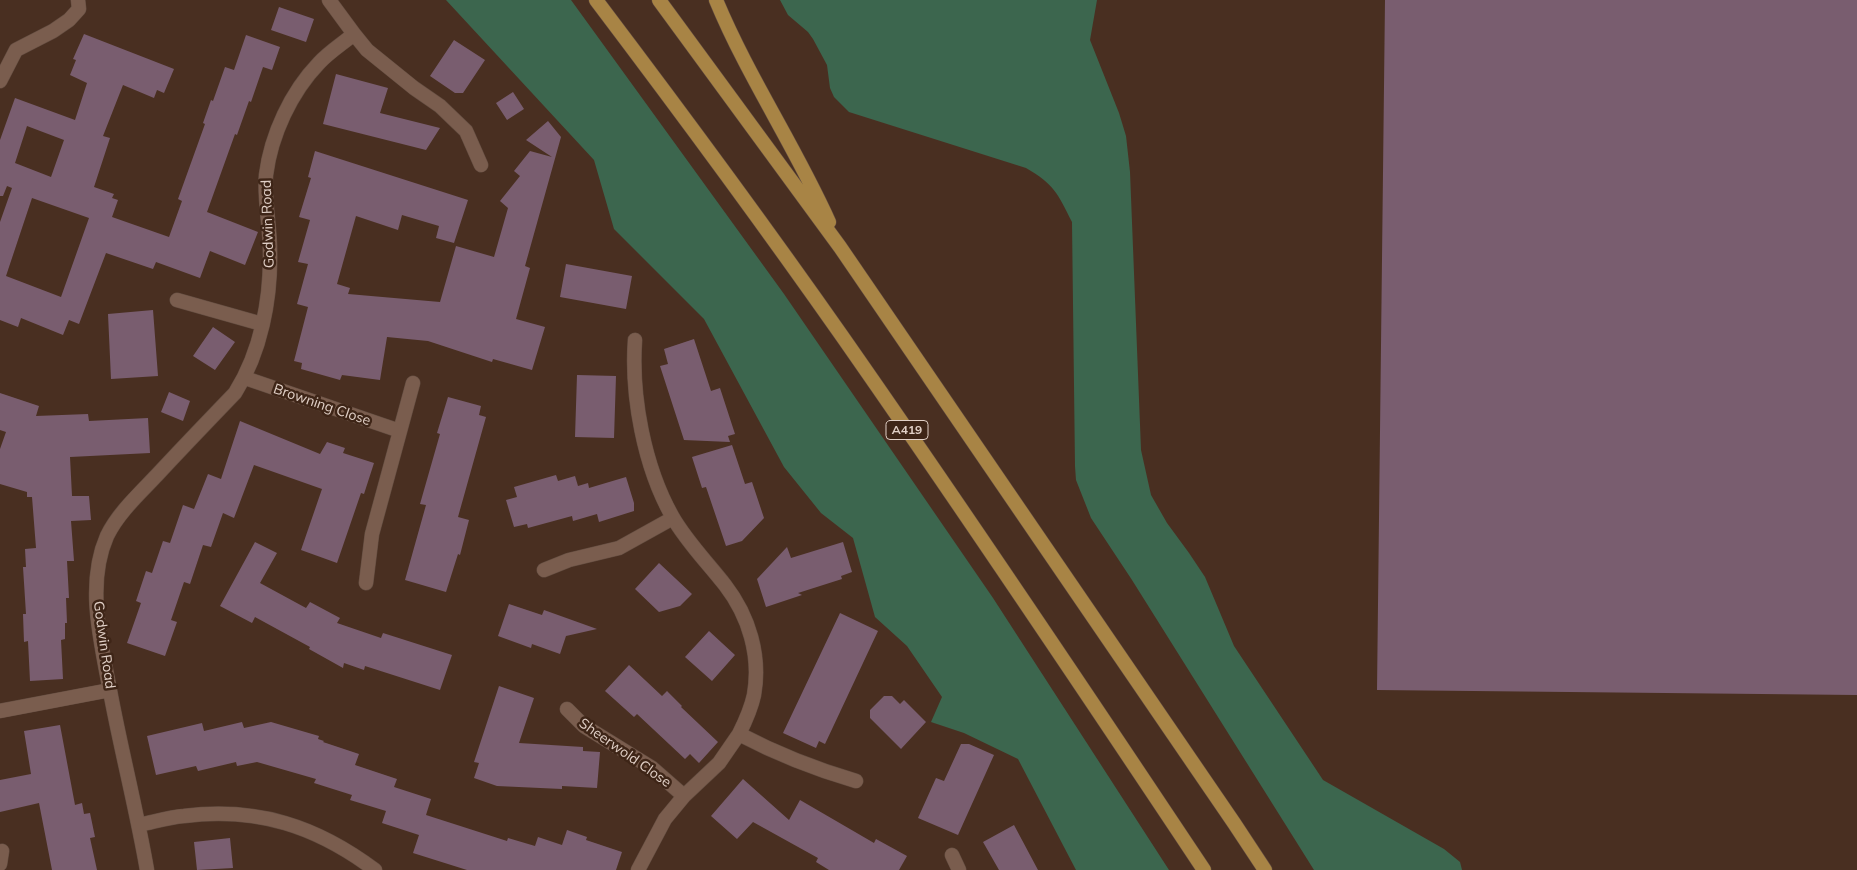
<!DOCTYPE html>
<style>
body{margin:0}
canvas{display:block;background:#492f21}
</style>
<canvas width="1857" height="870"></canvas>
<script>
const g = document.querySelector('canvas').getContext('2d');
g.lineJoin = 'round';
function fill(path, color) { g.fillStyle = color; g.fill(path, 'evenodd'); }
function stroke(path, color, width, dash) { g.strokeStyle = color; g.lineWidth = width; g.lineCap = dash ? 'butt' : 'round'; g.setLineDash(dash || []); g.stroke(path); }
function label(font, color, halo, rows, align = 'center') {
  g.font = font + ' Mulish,sans-serif'; g.lineWidth = 5; g.setLineDash([]); g.textBaseline = 'middle'; g.strokeStyle = halo; g.fillStyle = color; for (const [text, x, y, turn = 0] of rows) {
    g.save(); g.translate(x, y); g.rotate((+turn || 0) * Math.PI / 180); g.textAlign = isNaN(turn) ? turn : align; if (halo) g.strokeText(text, 0, 0); g.fillText(text, 0, 0); g.restore();
  }
}
fill(new Path2D(`
 M 446,0 L 571,0 L 784,294 L 993,598 L 1169,870 L 1076,870 L 1018,759 L 964,733 L 931,722 L 942,697 L 907,646 L 875,617 L 853,538 L 821,513 L 784,467 L 704,319 L 614,229 L 594,160 Z
 M 780,0 L 1097,0 L 1090,40 L 1119,113 L 1126,136 L 1130,172 L 1141,450 L 1151,495 L 1167,523 L 1189,553 L 1205,577 L 1234,646 L 1323,780 L 1444,849 L 1460,862 L 1462,870 L 1314,870 L 1132,580 L 1091,518 L 1076,480 L 1075,466 L 1072,222 C 1058,194 1054,184 1026,168 L 849,112 L 834,97 L 830,88 L 827,65 L 813,39 L 808,32 L 788,15 Z`), '#3c664e');
fill(new Path2D(`
 M 1385,0 L 1857,0 L 1857,695 L 1377,690 Z
 M 279,7 L 314,19 L 306,42 L 271,30 Z
 M 84,34 L 174,69 L 164,93 L 157,90 L 154,98 L 123,85 L 103,136 L 110,138 L 94,187 L 114,194 L 112,198 L 118,200 L 112,217 L 169,237 L 182,201 L 178,199 L 205,124 L 203,123 L 211,100 L 213,101 L 225,67 L 234,70 L 246,35 L 280,47 L 272,70 L 263,67 L 251,102 L 249,101 L 237,135 L 235,134 L 207,212 L 258,232 L 245,265 L 210,251 L 200,278 L 156,262 L 153,269 L 106,253 L 79,324 L 69,320 L 63,335 L 21,318 L 18,327 L 0,320 L 0,222 L 12,188 L 7,186 L 3,196 L 0,196 L 0,140 L 15,98 L 75,120 L 87,83 L 70,75 L 76,60 L 73,59 ZM 27,126 L 64,140 L 51,177 L 15,163 ZM 32,198 L 89,218 L 61,297 L 6,276 Z
 M 454,40 L 485,60 L 463,93 L 455,93 L 430,76 Z
 M 336,74 L 388,88 L 380,113 L 440,128 L 426,150 L 323,124 Z
 M 513,92 L 524,109 L 507,120 L 496,103 Z
 M 548,121 L 561,137 L 525,266 L 530,268 L 516,319 L 545,327 L 532,370 L 493,359 L 492,362 L 428,341 L 387,337 L 380,380 L 342,375 L 340,380 L 301,369 L 302,363 L 294,361 L 308,307 L 297,304 L 308,264 L 298,262 L 310,220 L 299,217 L 311,178 L 308,177 L 315,151 L 468,200 L 454,243 L 436,238 L 439,226 L 402,215 L 398,230 L 356,216 L 337,284 L 350,288 L 348,294 L 440,302 L 456,246 L 494,257 L 508,208 L 500,201 L 520,176 L 514,171 L 530,151 L 552,157 L 526,140 Z
 M 566,264 L 632,276 L 626,309 L 560,297 Z
 M 153,310 L 158,376 L 111,379 L 108,314 Z
 M 213,327 L 235,342 L 215,370 L 193,356 Z
 M 694,339 L 711,391 L 720,388 L 735,434 L 728,436 L 730,442 L 684,440 L 660,366 L 668,364 L 664,349 Z
 M 577,375 L 616,376 L 614,438 L 575,437 Z
 M 169,392 L 190,401 L 183,421 L 161,412 Z
 M 0,393 L 39,406 L 36,416 L 88,414 L 89,421 L 148,418 L 150,453 L 70,457 L 72,496 L 89,496 L 91,520 L 71,521 L 74,561 L 67,561 L 69,598 L 66,598 L 67,623 L 65,623 L 65,639 L 61,640 L 63,679 L 30,681 L 28,641 L 24,642 L 23,614 L 26,614 L 23,567 L 26,567 L 25,549 L 36,548 L 32,497 L 27,497 L 27,492 L 0,484 L 0,449 L 6,432 L 0,430 Z
 M 448,397 L 481,406 L 479,415 L 486,417 L 458,517 L 469,520 L 460,555 L 458,554 L 446,592 L 405,580 L 426,505 L 420,504 L 440,434 L 437,433 Z
 M 240,421 L 320,454 L 327,442 L 345,448 L 343,453 L 374,463 L 364,494 L 361,493 L 337,563 L 301,550 L 322,489 L 254,465 L 234,518 L 223,513 L 211,547 L 203,545 L 190,584 L 184,582 L 171,620 L 177,622 L 165,656 L 127,643 L 141,603 L 136,601 L 146,571 L 152,573 L 163,541 L 170,543 L 183,505 L 194,509 L 208,474 L 221,479 Z
 M 732,445 L 745,484 L 752,482 L 764,518 L 742,541 L 726,546 L 706,487 L 702,488 L 692,457 Z
 M 556,475 L 558,481 L 575,476 L 578,486 L 588,483 L 589,488 L 626,477 L 634,503 L 634,511 L 599,522 L 597,514 L 573,521 L 572,516 L 528,528 L 527,524 L 514,527 L 506,500 L 517,497 L 514,487 Z
 M 255,542 L 277,553 L 260,583 L 306,608 L 310,602 L 340,618 L 337,623 L 381,638 L 383,633 L 452,655 L 440,690 L 365,666 L 364,670 L 344,663 L 343,668 L 309,649 L 310,647 L 255,617 L 252,623 L 220,606 Z
 M 843,542 L 852,572 L 841,576 L 842,579 L 798,593 L 802,595 L 766,607 L 757,579 L 787,547 L 791,558 Z
 M 659,563 L 692,594 L 680,606 L 659,612 L 635,589 Z
 M 509,604 L 542,615 L 544,610 L 597,629 L 566,636 L 560,654 L 532,644 L 531,648 L 498,636 Z
 M 840,613 L 878,631 L 825,744 L 819,741 L 816,748 L 783,733 Z
 M 709,631 L 735,655 L 712,681 L 685,657 Z
 M 629,665 L 662,696 L 667,691 L 682,706 L 681,707 L 718,742 L 699,763 L 690,754 L 685,759 L 637,714 L 634,717 L 605,691 Z
 M 499,686 L 534,698 L 519,743 L 583,747 L 583,751 L 600,752 L 597,788 L 562,786 L 562,789 L 497,786 L 474,778 L 479,763 L 474,762 Z
 M 884,696 L 892,696 L 900,704 L 904,700 L 926,722 L 901,749 L 870,718 L 870,710 Z
 M 242,722 L 244,728 L 271,722 L 319,736 L 318,739 L 324,741 L 323,742 L 359,754 L 355,765 L 397,779 L 394,787 L 431,799 L 426,815 L 507,841 L 508,838 L 535,846 L 538,837 L 562,845 L 567,830 L 587,837 L 586,840 L 622,852 L 616,870 L 467,870 L 413,853 L 419,835 L 382,823 L 386,811 L 350,800 L 352,795 L 314,783 L 316,779 L 257,762 L 237,766 L 236,762 L 198,771 L 196,766 L 156,775 L 147,736 L 202,723 L 204,731 Z
 M 60,725 L 75,805 L 82,803 L 84,814 L 90,813 L 95,837 L 90,838 L 97,870 L 52,870 L 39,803 L 0,812 L 0,780 L 31,774 L 24,731 Z
 M 961,744 L 969,744 L 994,755 L 958,835 L 918,818 L 936,778 L 944,781 Z
 M 743,779 L 789,820 L 800,800 L 874,843 L 876,839 L 907,856 L 899,870 L 829,870 L 816,862 L 818,858 L 753,822 L 737,839 L 711,816 Z
 M 1014,825 L 1038,870 L 999,870 L 983,842 Z
 M 230,838 L 233,868 L 197,870 L 194,842 Z`), '#795d6f');
const minor = new Path2D(`
 M 354,34 L 367,50 L 414,88 L 440,106 L 466,131 L 481,165
 M 0,81 L 16,50 L 53,31 L 69,20 L 79,9 L 78,0
 M 177,300 L 262,324
 M 635,340 C 631,396 644,466 672,516 C 686,541 707,562 725,585 C 749,616 761,656 754,695 C 751,709 745,722 739,734
 M 245,378 L 400,431 L 372,534 L 366,583
 M 400,431 L 413,383
 M 544,570 L 569,560 L 619,548 L 673,518
 M 567,709 L 584,726 L 652,768 L 684,796
 M 0,711 L 110,690
 M 139,825 C 154,822 169,817 184,816 C 258,807 316,826 375,870
 M 952,855 L 959,870
 M 0,864 L 2,851
 M 147,870 C 137,812 122,754 111,696 C 102,646 85,586 107,536 C 118,513 140,493 157,475 C 183,447 209,420 235,393 C 261,352 271,299 270,251 C 270,226 264,200 266,175 C 271,135 291,92 319,63 C 329,52 342,44 354,34 L 329,0
 M 638,870 L 665,819 L 684,796 L 719,763 L 739,734 C 777,754 815,769 856,781`);
const trunk = new Path2D(`
 M 596,0 C 680,111 762,222 842,336 C 965,512 1085,691 1204,870
 M 659,0 L 840,247 L 1234,823 L 1265,870
 M 716,0 C 748,77 795,146 829,222`);
stroke(minor, '#644e42', 15);
stroke(trunk, '#644e42', 15);
stroke(minor, '#7a5d4e', 14);
stroke(trunk, '#a88445', 14);
for (const [x, y, w] of [
 [907,430,42]
]) { const box = new Path2D(); box.roundRect(x - w / 2, y - 9.5, w, 19, 4); g.fillStyle = '#3e2517'; g.fill(box); stroke(box, '#e1d0c7', 1); }
label('bold 12px', '#e1d0c7', null, [
 ["A419",907,430]
]);
label('14px', '#e1d0c7', '#3e2517', [
 ["Godwin Road",268,224,-92],
 ["Browning Close",322,405,19],
 ["Godwin Road",104,645,82],
 ["Sheerwold Close",625,753,35]
]);
</script>
